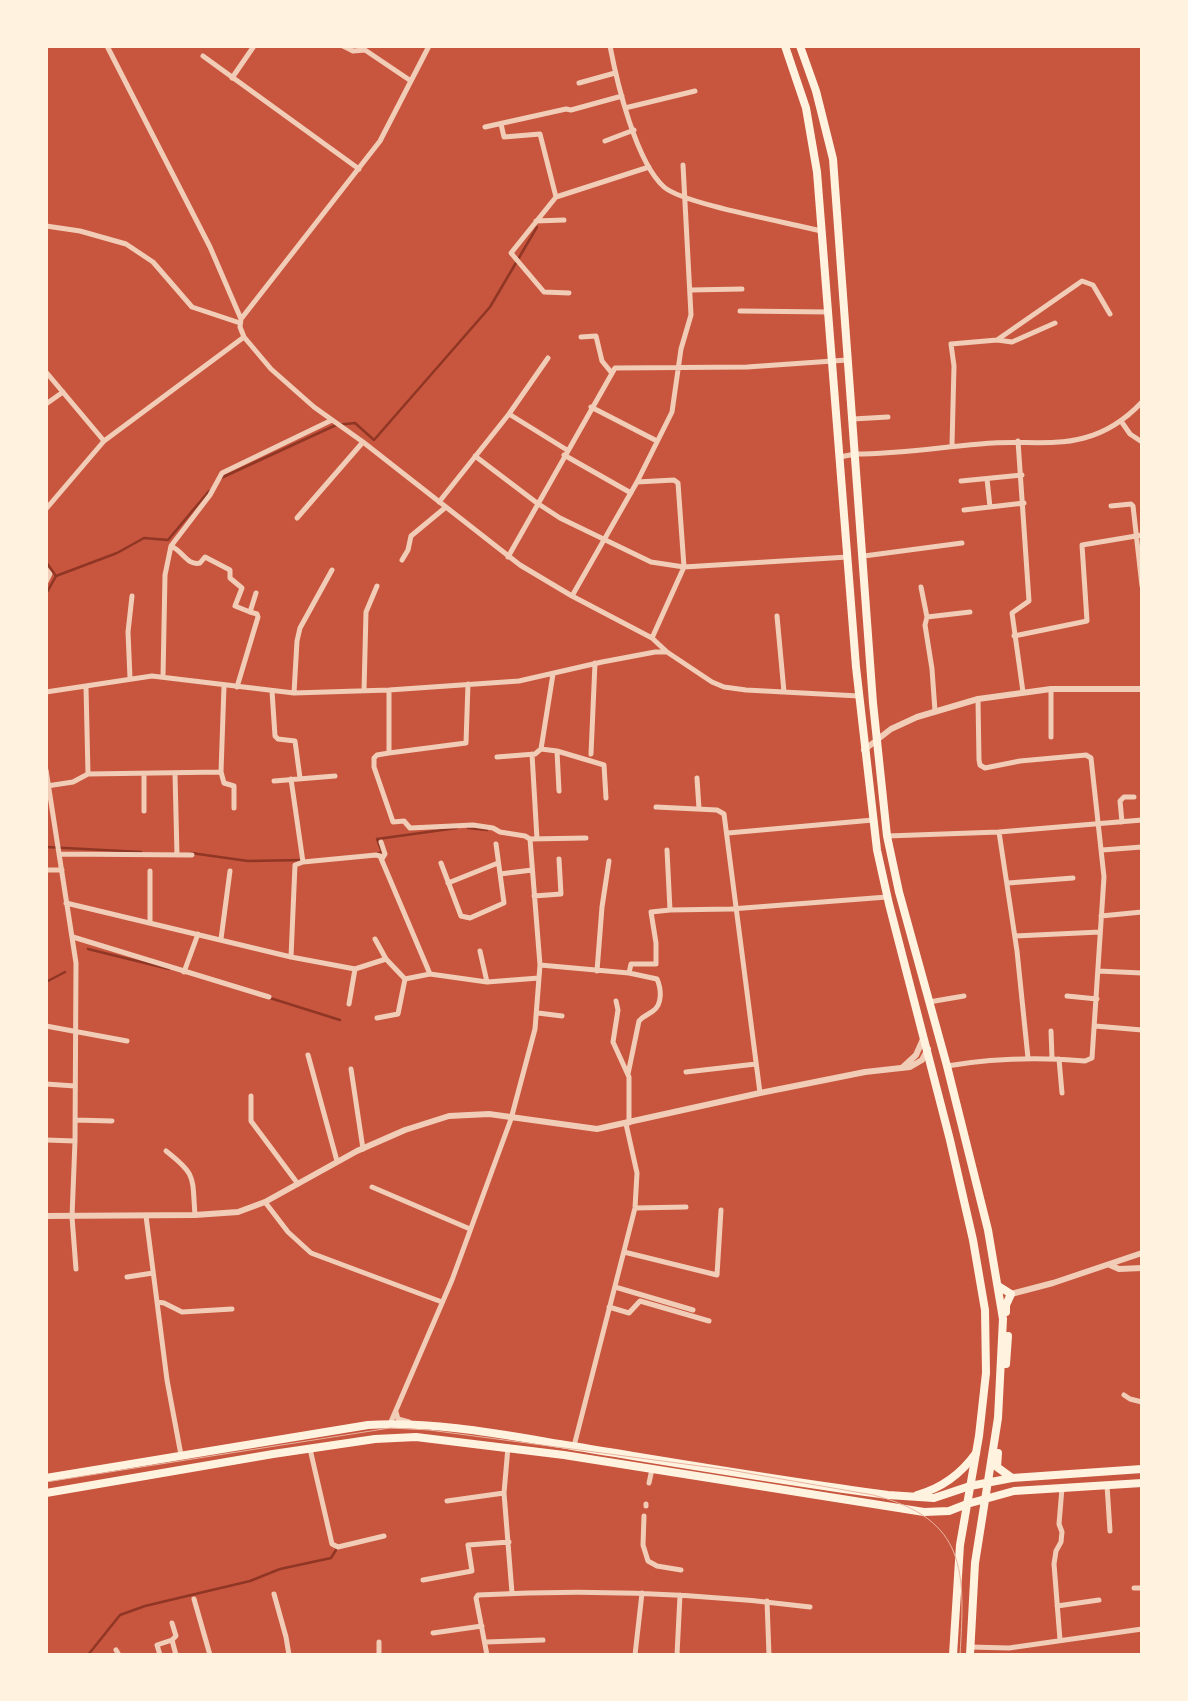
<!DOCTYPE html>
<style>
body{margin:0}
#map{position:relative;width:1188px;height:1701px;overflow:hidden;background:#c8553d;font-family:Merriweather,serif}
canvas{display:block}
.frame{position:absolute;inset:0;border:48px solid #fff3e0;pointer-events:none}
</style>
<div id="map">
<canvas width="1188" height="1701"></canvas>
<div class="frame"></div>
</div>
<script>
const g = document.querySelector('canvas').getContext('2d');
g.lineJoin = 'round';
function stroke(path, color, width, dash) { g.strokeStyle = color; g.lineWidth = width; g.lineCap = dash ? 'butt' : 'round'; g.setLineDash(dash || []); g.stroke(path); }
stroke(new Path2D(`
 M 221,478 L 336,425 L 355,423 L 374,440 L 490,307 L 537,227
 M 46,562 L 56,576
 M 46,594 L 56,576 L 117,553 L 144,538 L 168,540 L 209,491
 M 468,828 L 487,830
 M 46,847 L 141,852
 M 191,853 L 248,861 L 303,860
 M 376,854 L 382,852 L 377,839 L 457,828
 M 88,949 L 169,969
 M 46,982 L 65,972
 M 270,998 L 340,1020
 M 88,1655 L 120,1615 L 145,1606 L 250,1581 L 280,1569 L 331,1558 L 336,1550`), '#8f3625', 2.5);
stroke(new Path2D(`
 M 107,46 L 210,247 L 241,319
 M 343,46 L 353,51 L 365,50 L 411,81
 M 429,46 L 380,141 L 241,319 L 240,327 L 244,337 L 271,369 L 314,407 L 363,442 L 520,565 L 572,596 L 652,638 L 667,652 L 712,682 L 724,687 L 746,690 L 859,696
 M 610,46 C 617,83 636,162 664,187 C 683,204 791,223 821,231
 M 203,56 L 359,169
 M 232,78 L 254,46
 M 579,83 L 615,73
 M 625,108 L 695,91
 M 501,124 L 504,137 L 540,134 L 556,197
 M 485,127 L 566,109 L 571,110 L 622,96
 M 605,141 L 634,130
 M 536,221 L 564,220
 M 46,226 L 80,231 L 126,244 L 153,262 L 192,307 L 240,323
 M 691,290 L 742,289
 M 569,293 L 544,292 L 511,253 L 556,197 L 649,167
 M 740,311 L 829,312
 M 581,337 L 596,336 L 602,361 L 611,372
 M 997,340 L 1012,342 L 1055,323
 M 46,372 L 104,441
 M 46,404 L 63,392
 M 591,407 L 657,441
 M 509,414 L 567,450
 M 853,419 L 888,417
 M 1121,421 L 1130,434 L 1142,442
 M 1018,441 L 1029,601 L 1012,613 L 1023,692
 M 952,445 L 954,366 L 951,344 L 997,340 L 1082,281 L 1093,285 L 1110,314
 M 564,455 L 631,493
 M 475,456 L 537,503 L 560,518 L 651,562 L 684,567 L 848,557
 M 840,457 L 855,454 C 901,454 947,446 993,443 C 1023,441 1055,446 1084,438 C 1107,432 1126,419 1142,402
 M 987,479 L 990,507
 M 961,481 L 1022,475
 M 637,482 L 674,480 L 678,483 L 684,567 L 652,638
 M 439,502 L 509,414 L 548,358
 M 1111,506 L 1131,504 L 1133,506 L 1142,586
 M 46,509 L 104,441 L 244,337
 M 964,510 L 1024,503
 M 297,518 L 363,442
 M 171,546 C 183,551 187,566 200,563 L 205,557 L 230,570 L 230,578 L 242,588 L 235,606 L 250,612
 M 864,556 L 962,543
 M 508,557 L 615,368 L 747,367 L 847,360
 M 402,560 L 408,550 L 411,536 L 446,507
 M 46,569 L 50,574 L 46,582
 M 921,587 L 927,617
 M 572,596 L 637,482 L 672,412 L 681,349 L 691,315 L 683,165
 M 777,616 L 784,692
 M 1014,636 L 1087,621 L 1082,545 L 1142,535
 M 553,674 L 541,749 L 557,751 L 604,765 L 606,798
 M 163,677 L 165,575 L 171,546 L 210,495 L 222,473 L 332,420
 M 130,678 L 128,632 L 132,596
 M 468,684 L 466,743 L 389,753 L 377,755 L 374,758 L 374,767 L 393,822 L 404,821 L 410,828 L 473,825 L 493,828 L 500,832 L 525,836 L 530,839 L 586,838
 M 237,687 L 258,617 L 257,614 L 250,612 L 256,593
 M 1051,689 L 1051,737
 M 272,691 L 275,736 L 278,739 L 295,741 L 300,778
 M 364,691 L 366,612 L 377,586
 M 46,692 L 152,676 L 294,693 L 389,690 L 519,681 L 602,662 L 655,652 L 667,652
 M 294,693 L 297,641 L 300,628 L 332,570
 M 935,711 L 932,669 L 925,625 L 927,617 L 970,612
 M 557,751 L 559,791
 M 389,753 L 389,690
 M 532,754 L 537,839
 M 591,754 L 595,663
 M 497,757 L 535,754 L 541,749
 M 46,770 L 76,963 L 75,1141 L 72,1217 L 76,1269
 M 221,772 L 224,783 L 234,786 L 234,808
 M 88,774 L 221,772 L 224,686
 M 175,774 L 177,855
 M 697,778 L 699,809
 M 291,779 L 303,862 L 376,855 L 380,856 L 430,974
 M 274,781 L 335,776
 M 47,786 L 73,782 L 88,774 L 86,687
 M 656,807 L 717,810 L 724,814 L 760,1093
 M 144,811 L 144,774
 M 1122,822 L 1120,801 L 1124,797 L 1134,797
 M 999,832 L 1017,951 L 1028,1058
 M 728,833 L 873,820
 M 887,836 L 999,832 L 1142,820
 M 381,842 L 385,854 L 382,859
 M 667,850 L 670,910 L 731,909 L 887,897
 M 1102,850 L 1142,847
 M 59,854 L 192,855
 M 441,863 L 461,916 L 470,918 L 504,903 L 496,844
 M 46,870 L 62,870
 M 150,871 L 150,922
 M 500,874 L 532,870
 M 448,883 L 498,863
 M 1008,883 L 1073,878
 M 534,896 L 561,894 L 559,859
 M 66,903 L 291,957 L 355,969 L 386,959 L 405,979 L 430,974 L 487,982 L 539,978
 M 1101,916 L 1142,912
 M 1015,936 L 1100,932
 M 73,937 L 269,997
 M 221,939 L 230,871
 M 375,939 L 386,959
 M 480,951 L 487,982
 M 291,957 L 295,865 L 303,862
 M 540,965 L 629,973 L 657,979 C 661,988 663,1004 653,1011 C 648,1015 643,1016 639,1021 L 628,1074
 M 597,971 L 602,907 L 609,861
 M 1098,971 L 1142,973
 M 184,972 L 198,934
 M 629,973 L 631,964 L 656,964 L 656,943 L 651,912 L 670,910
 M 1067,996 L 1097,999
 M 616,1001 L 618,1010 L 613,1042 L 629,1077 L 629,1123
 M 929,1002 L 964,996
 M 349,1004 L 355,969
 M 538,1013 L 562,1016
 M 377,1018 L 398,1014 L 405,979
 M 46,1026 L 127,1041
 M 1095,1026 L 1142,1030
 M 1051,1031 L 1052,1058
 M 308,1055 L 337,1161
 M 1059,1059 L 1062,1093
 M 947,1066 C 994,1058 1038,1057 1085,1061 L 1092,1058 L 1104,877 L 1091,758 L 1086,755 L 1020,761 L 985,768 L 980,765 L 979,760 L 978,699
 M 351,1069 L 363,1149
 M 686,1072 L 756,1064
 M 46,1084 L 75,1086
 M 251,1096 L 251,1121 L 298,1184
 M 75,1120 L 112,1121
 M 46,1140 L 75,1141
 M 166,1151 C 197,1175 192,1177 195,1215
 M 372,1187 L 470,1229
 M 265,1202 L 288,1232 L 311,1253 L 442,1302
 M 635,1208 L 686,1207
 M 146,1216 L 167,1380 L 181,1455
 M 624,1252 L 717,1275 L 721,1210
 M 127,1277 L 153,1273
 M 615,1287 L 693,1310
 M 157,1302 L 164,1303 L 182,1312 L 232,1309
 M 609,1307 L 629,1313 L 640,1301 L 709,1321
 M 1124,1395 L 1130,1399 L 1142,1402
 M 396,1412 L 398,1419 L 409,1422
 M 390,1424 L 452,1280 L 511,1119 L 535,1029 L 540,965 L 530,839
 M 574,1446 L 635,1208 L 637,1173 L 626,1124
 M 508,1447 L 504,1493 L 512,1593
 M 310,1449 L 332,1544 L 338,1547 L 384,1536
 M 649,1483 L 652,1469
 M 1107,1485 L 1110,1531
 M 447,1501 L 504,1493
 M 646,1506 L 646,1504
 M 644,1516 L 643,1545 L 648,1561 L 657,1566 L 681,1570
 M 423,1580 L 472,1571 L 468,1545 L 509,1542
 M 1134,1588 L 1142,1588
 M 274,1594 L 286,1637 L 289,1655
 M 194,1599 L 210,1655
 M 767,1601 L 769,1655
 M 1057,1606 L 1099,1600
 M 172,1623 L 176,1636 L 172,1640 L 176,1655
 M 433,1633 L 482,1626
 M 1060,1640 L 1054,1564 L 1056,1551 L 1061,1542 L 1062,1532 L 1059,1524 L 1062,1488
 M 379,1642 L 379,1655
 M 486,1642 L 543,1640
 M 970,1647 L 1009,1648 L 1142,1629
 M 116,1650 L 119,1655
 M 160,1655 L 157,1645 L 172,1640
 M 487,1655 L 476,1598 L 478,1595 C 589,1589 700,1593 810,1607
 M 635,1655 L 642,1593
 M 677,1655 L 680,1595`), '#f1ccb7', 5);
stroke(new Path2D(`
 M 864,750 L 891,729 L 917,717 L 978,699 L 1051,689 L 1142,689
 M 903,1067 L 916,1055 L 924,1037
 M 46,1216 L 195,1215 L 238,1212 L 265,1202 L 357,1151 L 405,1130 L 449,1116 L 489,1114 L 597,1129 L 760,1093 L 865,1072 L 910,1067 L 922,1060 L 928,1049
 M 1110,1265 L 1119,1269 L 1142,1268
 M 1011,1294 L 1053,1283 L 1142,1253`), '#f1ccb7', 6);
stroke(new Path2D(`
 M 46,1478 L 368,1425 C 436,1421 505,1435 572,1446 C 677,1463 782,1481 888,1495 L 934,1498 L 970,1486
 M 46,1493 L 273,1454 L 375,1439 L 416,1437 L 564,1455 L 924,1512 L 949,1511 L 967,1504
 M 917,1495 C 942,1488 961,1474 976,1453`), '#fff3e0', 8);
stroke(new Path2D(`
 M 785,46 L 806,108 L 817,172 L 856,667 L 877,850 L 889,904 L 950,1140 L 973,1240 L 985,1310 L 986,1373 L 979,1436 L 960,1545 L 953,1655
 M 800,46 L 816,91 L 833,159 L 873,703 L 887,836 L 899,892 L 947,1066 L 988,1230 L 1003,1319 L 998,1418 L 975,1563 L 970,1655
 M 1000,1287 L 1011,1294 L 1006,1305 L 1006,1312
 M 1006,1364 L 1008,1336
 M 998,1453 L 997,1467 L 1012,1478
 M 970,1486 L 1012,1478 L 1142,1469
 M 967,1504 L 1014,1491 L 1142,1483`), '#fff3e0', 8);
stroke(new Path2D(`
 M 46,1482 L 390,1428 L 429,1430 L 730,1470 L 873,1495 C 968,1519 965,1572 960,1655`), '#e9b49f', 1);
</script>
